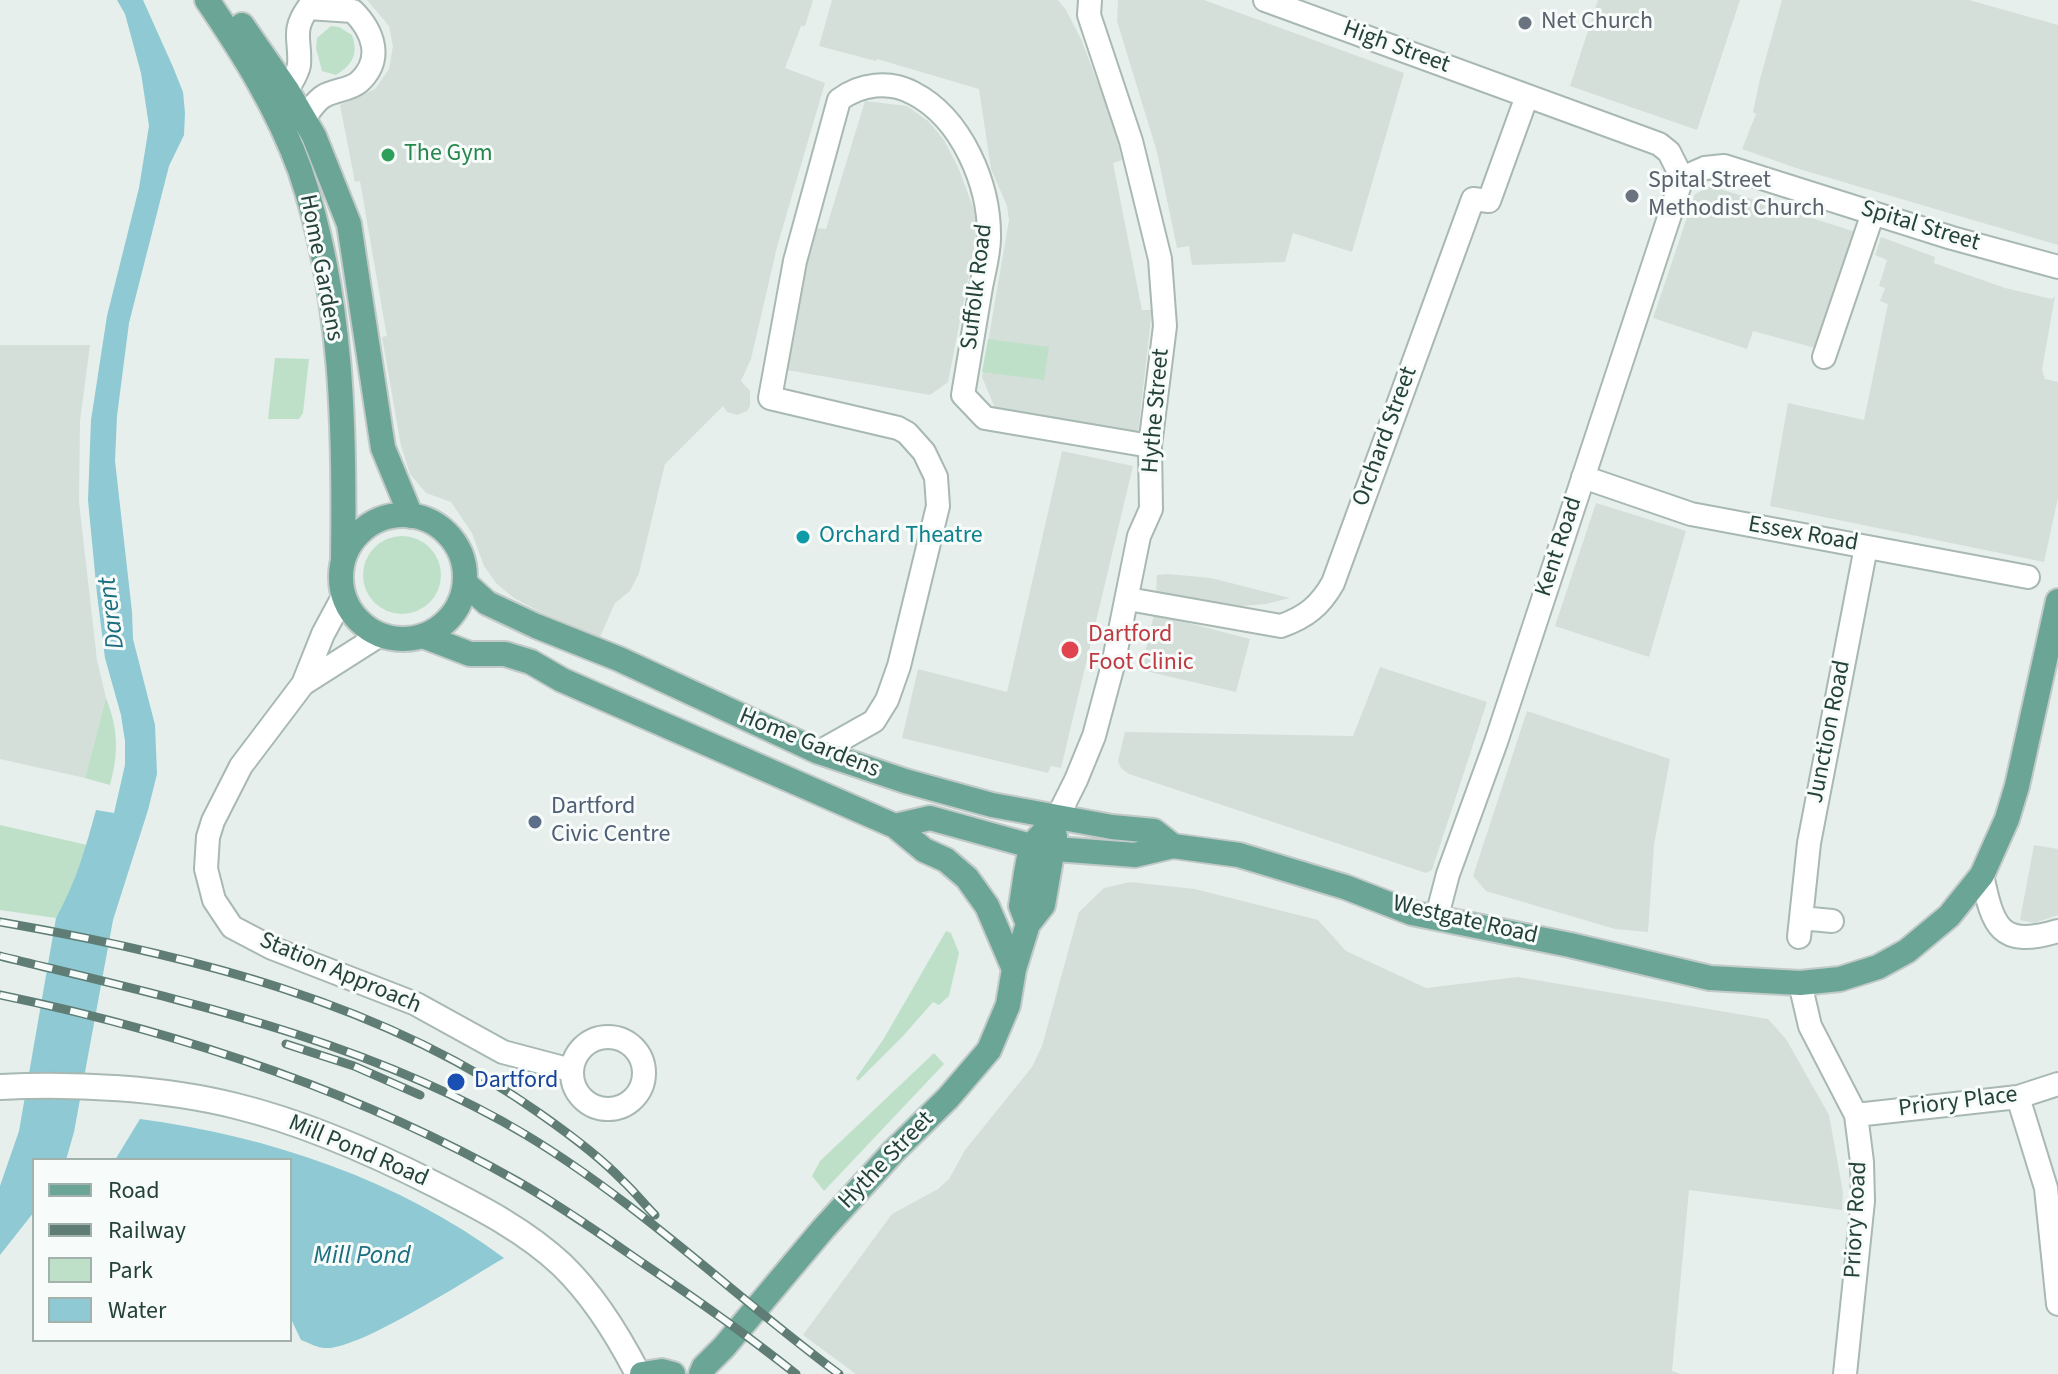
<!DOCTYPE html>
<style>
body{margin:0}
#map{position:relative;width:2058px;height:1374px;overflow:hidden;background:#e6efeb;font-family:"Source Sans 3",sans-serif}
canvas{display:block}
.legend{position:absolute;left:32px;top:1158px;width:260px;height:184px;box-sizing:border-box;background:#f7fbf9;border:2px solid #a3b1ad;margin:0;padding:10px 14px;list-style:none;font-size:24px;color:#24423a}
.legend li{display:flex;align-items:center;gap:16px;height:40px}
.legend b{width:40px;border:2px solid #a3b1ad}
</style>
<div id="map">
<canvas width="2058" height="1374"></canvas>
<ul class="legend">
<li><b style="height:10px;background:#6aa596"></b>Road</li>
<li><b style="height:10px;background:#5f7d75"></b>Railway</li>
<li><b style="height:22px;background:#bfe0c8"></b>Park</li>
<li><b style="height:22px;background:#8ec9d4"></b>Water</li>
</ul>
</div>
<script>
const g = document.querySelector('canvas').getContext('2d');
g.lineJoin = 'round';
function fill(path, color) { g.fillStyle = color; g.fill(path, 'evenodd'); }
function stroke(path, color, width, dash) { g.strokeStyle = color; g.lineWidth = width; g.lineCap = dash ? 'butt' : 'round'; g.setLineDash(dash || []); g.stroke(path); }
function label(font, color, halo, rows, align = 'center') {
  g.font = font + ' "Source Sans 3",sans-serif'; g.lineWidth = 6; g.setLineDash([]); g.textBaseline = 'middle'; g.strokeStyle = halo; g.fillStyle = color; for (const [text, x, y, turn = 0] of rows) {
    g.save(); g.translate(x, y); g.rotate((+turn || 0) * Math.PI / 180); g.textAlign = isNaN(turn) ? turn : align; if (halo) g.strokeText(text, 0, 0); g.fillText(text, 0, 0); g.restore();
  }
}
fill(new Path2D(`
 M 367,0 L 813,0 L 805,26 L 801,26 L 785,68 L 825,83 L 777,247 L 751,359 L 741,381 L 750,391 L 750,406 L 747,411 L 737,415 L 727,412 L 723,406 L 665,464 L 639,573 L 630,591 L 615,603 L 600,637 L 544,614 L 514,598 L 496,583 L 484,566 L 472,533 L 451,502 L 426,493 L 410,474 L 401,446 L 382,337 L 387,336 L 385,326 L 360,181 L 355,182 L 340,105 L 375,89 L 389,69 L 393,46 L 389,26 Z
 M 832,0 L 1058,0 L 1066,10 L 1081,39 L 1112,120 L 1122,160 L 1113,163 L 1142,310 L 1152,310 L 1138,433 L 995,408 L 982,377 L 1009,220 L 1007,206 L 991,169 L 979,89 L 877,59 L 876,61 L 819,46 Z
 M 1118,0 L 1204,0 L 1404,73 L 1352,252 L 1293,233 L 1285,262 L 1192,265 L 1189,246 L 1177,248 L 1157,152 L 1117,21 Z
 M 1598,0 L 1740,0 L 1697,130 L 1570,86 Z
 M 1782,0 L 1969,0 L 2058,25 L 2058,245 L 1799,169 L 1742,149 L 1756,114 L 1753,112 L 1760,79 Z
 M 865,101 L 907,106 L 928,121 L 944,140 L 958,167 L 973,207 L 977,226 L 975,243 L 948,382 L 930,395 L 787,370 L 814,228 L 826,229 Z
 M 1711,186 L 1859,233 L 1815,348 L 1753,331 L 1747,349 L 1653,318 L 1695,194 Z
 M 1881,237 L 1935,257 L 1934,263 L 2005,288 L 2052,299 L 2055,296 L 2042,370 L 2045,379 L 2058,382 L 2058,498 L 2044,562 L 1770,506 L 1788,403 L 1864,420 L 1888,304 L 1880,301 L 1885,288 L 1879,286 L 1887,260 L 1875,255 Z
 M 0,345 L 90,345 L 80,421 L 79,502 L 97,660 L 106,698 L 85,778 L 0,759 Z
 M 1062,451 L 1133,466 L 1061,768 L 1051,766 L 1048,773 L 902,738 L 918,669 L 1007,692 Z
 M 1596,503 L 1686,531 L 1649,657 L 1555,626 Z
 M 1167,574 L 1211,578 L 1290,598 L 1266,604 L 1241,606 L 1156,594 L 1157,575 Z
 M 1154,614 L 1250,639 L 1236,692 L 1141,670 Z
 M 1380,667 L 1487,702 L 1432,870 L 1426,873 L 1129,774 L 1121,768 L 1118,761 L 1125,732 L 1353,736 Z
 M 1527,711 L 1670,759 L 1654,845 L 1648,932 L 1615,929 L 1486,891 L 1473,876 Z
 M 2034,845 L 2058,849 L 2058,915 L 2034,923 L 2020,920 Z
 M 1130,882 L 1195,889 L 1318,920 L 1346,951 L 1426,988 L 1518,977 L 1768,1019 L 1786,1039 L 1829,1115 L 1843,1192 L 1842,1210 L 1689,1190 L 1672,1371 L 1680,1374 L 856,1374 L 803,1335 L 892,1214 L 938,1189 L 949,1179 L 965,1150 L 1032,1067 L 1042,1046 L 1079,912 L 1104,888 Z`), '#d4dfda');
fill(new Path2D(`
 M 331,26 L 339,27 L 352,35 C 359,54 352,65 336,75 L 322,71 L 316,48 L 317,38 Z
 M 988,339 L 1049,347 L 1044,380 L 982,372 Z
 M 275,358 L 309,359 L 303,413 L 299,419 L 268,419 Z
 M363 575a39 39 0 1 1 78 0a39 39 0 1 1-78 0Z
 M 106,698 C 118,728 119,753 110,785 L 85,778 Z
 M 0,825 L 87,845 L 67,898 L 56,918 L 0,910 Z
 M 946,931 L 951,933 L 959,953 L 949,996 L 939,1005 L 933,1002 L 903,1036 L 858,1081 L 856,1078 L 883,1040 Z
 M 934,1053 L 944,1064 L 824,1191 L 812,1176 L 820,1161 Z`), '#bfe0c8');
fill(new Path2D(`
 M 117,0 L 143,0 L 173,67 L 183,92 L 185,113 L 184,135 L 169,166 L 129,323 L 117,416 L 115,461 L 132,612 L 133,639 L 155,725 L 157,774 L 148,810 L 113,920 L 74,1132 L 66,1160 L 34,1160 L 34,1212 L 0,1255 L 0,1186 L 19,1131 L 56,918 C 75,884 86,847 96,810 L 114,813 L 125,765 L 125,741 L 121,715 L 105,658 L 97,594 L 88,500 L 91,420 L 107,316 L 139,188 L 149,126 L 141,73 L 125,14 Z
 M 140,1119 C 269,1136 399,1180 504,1258 C 471,1277 358,1351 325,1348 C 318,1348 309,1343 301,1340 L 290,1317 L 290,1160 L 115,1160 Z`), '#8ec9d4');
const minor = new Path2D(`
 M 1265,0 L 1659,144 L 1669,152 L 1682,178
 M 287,90 C 291,83 298,73 299,65 C 301,40 291,32 308,8 L 353,11 C 373,31 384,59 359,82 C 350,90 334,90 324,96 C 316,100 309,112 303,119
 M 1682,178 L 1705,168 L 1724,166 L 1952,238 L 2058,267
 M 1824,357 L 1873,213
 M 1583,477 L 1691,514 L 2028,577
 M 344,595 L 323,634 L 303,684 L 241,766 L 213,821 L 208,837 L 206,869 L 214,900 L 232,927 L 272,948 L 416,1004 L 503,1052 L 571,1070
 M 1128,599 L 1281,626 C 1306,617 1320,606 1333,583 L 1473,199 L 1489,201 L 1527,96
 M 303,684 L 380,635
 M 819,752 L 874,721 L 887,700 L 899,666 L 938,506 L 936,477 L 924,452 L 907,433 L 898,428 L 770,398 L 795,261 L 839,100 C 860,84 889,80 913,93 C 962,118 990,185 989,238 C 989,254 984,271 981,287 C 975,323 969,359 963,395 L 985,418 L 1150,446
 M 1057,818 L 1076,780 L 1094,736 L 1113,665 L 1139,536 L 1151,509 L 1150,446 L 1165,326 L 1160,259 L 1131,141 L 1089,15 L 1090,0
 M 1982,875 C 1993,926 1999,949 2058,931
 M 1437,916 L 1448,874 L 1496,742 L 1682,178
 M 1801,918 L 1832,921
 M 1799,937 L 1809,843 L 1866,547
 M 1800,983 L 1810,1026 L 1856,1115 L 1862,1162 L 1863,1201 L 1845,1374
 M572 1073a36 36 0 1 1 72 0a36 36 0 1 1-72 0Z
 M 2018,1097 L 2046,1188 L 2058,1304
 M 1856,1115 L 2018,1097 L 2058,1084`);
const tertiary = new Path2D(`
 M 0,1087 C 73,1083 165,1088 236,1106 C 305,1123 371,1152 434,1184 C 479,1207 525,1230 562,1265 C 594,1296 618,1335 638,1374`);
const primary = new Path2D(`
 M 207,0 C 243,53 278,109 300,170 C 343,296 345,429 343,561
 M 242,25 L 287,90 L 314,136 L 349,224 L 383,448 L 411,516
 M341 577a62 62 0 1 1 124 0a62 62 0 1 1-124 0Z
 M 465,583 L 487,603 L 536,626 L 619,659 L 819,752 L 905,781 L 992,805 L 1112,827 L 1154,831 L 1173,846
 M 423,636 L 470,654 L 505,654 L 531,662 L 562,680 L 895,826 L 924,850 L 946,860 L 967,878 L 987,906 L 1014,969
 M 895,826 L 930,818 L 1031,846 L 1055,849 L 1135,855 L 1173,846 L 1239,855 L 1345,887 L 1412,913 L 1570,945 L 1710,978 L 1800,983 L 1840,979 L 1878,967 L 1907,951 L 1949,916 L 1982,875 L 2007,819 L 2017,786 L 2058,601
 M 1028,924 L 1021,906 L 1026,873 L 1031,846 L 1042,834
 M 642,1374 L 662,1371 L 673,1374
 M 701,1374 L 704,1367 L 724,1347 L 823,1229 L 894,1151 L 948,1098 L 989,1050 L 1008,1005 L 1014,969 L 1028,924 L 1043,905 L 1055,836`);
stroke(minor, '#a8b8b2', 26);
stroke(tertiary, '#a8b8b2', 28);
stroke(primary, '#c2cac8', 28);
stroke(minor, '#fff', 22);
stroke(tertiary, '#fff', 24);
stroke(primary, '#6aa596', 24);
const rail = new Path2D(`
 M 0,922 C 189,955 384,1002 542,1115 C 569,1134 599,1156 622,1180 C 634,1191 644,1204 655,1215
 M 0,956 C 179,1000 366,1039 526,1135 C 639,1203 734,1296 839,1374
 M 0,995 C 179,1032 357,1091 517,1181 C 561,1206 602,1235 644,1264 C 696,1299 747,1335 796,1374
 M 286,1044 L 354,1066 L 420,1095`);
stroke(rail, '#5f7d75', 9);
stroke(rail, '#f7fbf9', 6, [18]);
for (const [x, y, r, color] of [
 [1525,23,8,"#6b7280"],
 [388,155,8,"#2e9e5b"],
 [1632,196,8,"#6b7280"],
 [803,537,8,"#0f9aa8"],
 [1070,650,10,"#e0444e"],
 [535,822,8,"#5c6f8a"],
 [456,1082,10,"#1a4fb4"]
]) { const dot = new Path2D(); dot.arc(x, y, r, 0, 2 * Math.PI); g.fillStyle = color; g.fill(dot); stroke(dot, '#f7fbf9', 3); }
label('24px', '#5b616d', '#f7fbf9', [
 ["Net Church",1541,23],
 ["Spital Street",1648,182],
 ["Methodist Church",1648,210]
], 'left');
label('24px', '#24423a', '#f7fbf9', [
 ["High Street",1396,48,20],
 ["Spital Street",1920,227,17],
 ["Home Gardens",320,268,79],
 ["Suffolk Road",978,287,-83],
 ["Hythe Street",1157,411,-85],
 ["Orchard Street",1386,437,-70],
 ["Essex Road",1803,535,10],
 ["Kent Road",1560,547,-72],
 ["Junction Road",1830,732,-79],
 ["Home Gardens",809,744,22],
 ["Westgate Road",1465,921,13],
 ["Station Approach",340,974,23],
 ["Priory Place",1958,1103,-7],
 ["Mill Pond Road",358,1152,23],
 ["Hythe Street",887,1161,-46],
 ["Priory Road",1857,1220,-87]
]);
label('24px', '#27864d', '#f7fbf9', [
 ["The Gym",404,155]
], 'left');
label('24px', '#0d838f', '#f7fbf9', [
 ["Orchard Theatre",819,537]
], 'left');
label('24px', '#be3a42', '#f7fbf9', [
 ["Dartford",1088,636],
 ["Foot Clinic",1088,664]
], 'left');
label('24px', '#4e5e75', '#f7fbf9', [
 ["Dartford",551,808],
 ["Civic Centre",551,836]
], 'left');
label('24px', '#164399', '#f7fbf9', [
 ["Dartford",474,1082]
], 'left');
label('italic 26px', '#1c6f80', '#f7fbf9', [
 ["Darent",113,613,-97],
 ["Mill Pond",362,1257]
]);
</script>
